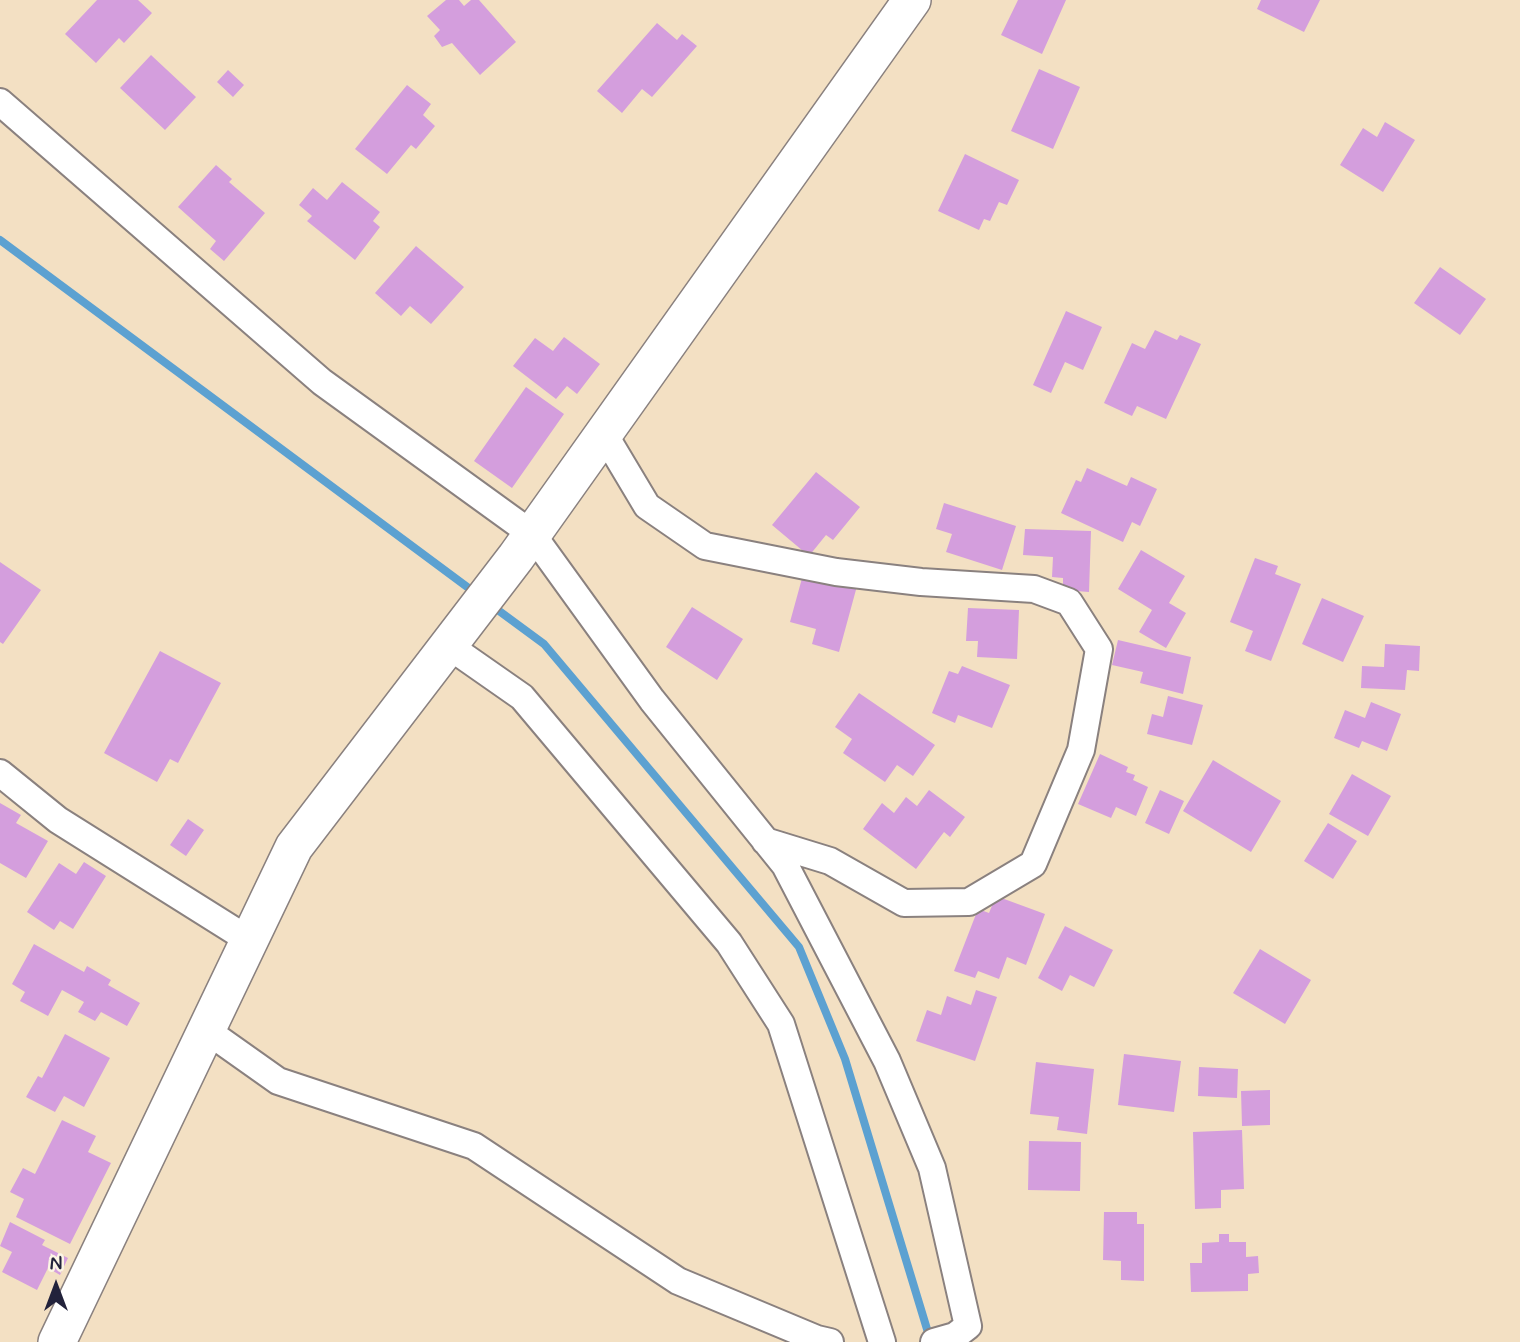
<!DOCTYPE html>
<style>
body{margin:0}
#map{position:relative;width:1520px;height:1342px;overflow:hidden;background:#f3e0c3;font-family:Mynerve,sans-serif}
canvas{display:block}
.north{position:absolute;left:21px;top:1251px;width:70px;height:70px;-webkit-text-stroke:5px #fcf5e5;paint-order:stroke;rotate:0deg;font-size:19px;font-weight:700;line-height:28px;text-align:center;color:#22223b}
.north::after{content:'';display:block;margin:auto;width:24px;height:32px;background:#22223b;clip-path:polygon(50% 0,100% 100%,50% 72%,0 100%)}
</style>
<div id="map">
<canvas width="1520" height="1342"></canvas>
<div class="north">N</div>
</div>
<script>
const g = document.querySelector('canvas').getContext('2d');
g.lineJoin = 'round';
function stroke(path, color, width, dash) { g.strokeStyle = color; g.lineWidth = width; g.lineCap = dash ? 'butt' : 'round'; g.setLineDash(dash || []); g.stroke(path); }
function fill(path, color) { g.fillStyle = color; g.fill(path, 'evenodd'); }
stroke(new Path2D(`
 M 0,240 L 478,595
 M 491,605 L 544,644 L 799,947 L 845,1059 L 930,1339`), '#5ca1d1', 8);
fill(new Path2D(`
 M 97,0 L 138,0 L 152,13 L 124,43 L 119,38 L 96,63 L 65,34 Z
 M 446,0 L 459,0 L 464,6 L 471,0 L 479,0 L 516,42 L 480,75 L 452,43 L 442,47 L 434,36 L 440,30 L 427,16 Z
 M 1018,0 L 1066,0 L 1042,54 L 1001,35 Z
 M 1261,0 L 1320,0 L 1304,32 L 1257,9 Z
 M 657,23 L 677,40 L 682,34 L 697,46 L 652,97 L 642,89 L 622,113 L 597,91 Z
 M 151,55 L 196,97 L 165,130 L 120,88 Z
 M 1039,69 L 1080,87 L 1053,149 L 1011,131 Z
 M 228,70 L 244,85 L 233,97 L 217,82 Z
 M 407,85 L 431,104 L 423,115 L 435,126 L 416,149 L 411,145 L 387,174 L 355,149 Z
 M 1385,122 L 1415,140 L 1383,192 L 1340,165 L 1363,128 L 1377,137 Z
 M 965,154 L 1019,180 L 1007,205 L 999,202 L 990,221 L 984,219 L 979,230 L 938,211 Z
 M 216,165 L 232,179 L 229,182 L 265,213 L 224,261 L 210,249 L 216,241 L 178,207 Z
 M 342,182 L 380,212 L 373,221 L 380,227 L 355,260 L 307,221 L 312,216 L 299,205 L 313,188 L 327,200 Z
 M 416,246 L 464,287 L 431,324 L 410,306 L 401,316 L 375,293 Z
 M 1440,267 L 1486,299 L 1460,335 L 1414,303 Z
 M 1066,311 L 1102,327 L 1083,370 L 1065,362 L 1051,393 L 1033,385 Z
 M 1155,330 L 1177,340 L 1180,335 L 1201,344 L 1166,419 L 1137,406 L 1132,416 L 1104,403 L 1132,343 L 1145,349 Z
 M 564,337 L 600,364 L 577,394 L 567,386 L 556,399 L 513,366 L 535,338 L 553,351 Z
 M 526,387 L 564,414 L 512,488 L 474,461 Z
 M 1087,468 L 1127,486 L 1131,477 L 1157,489 L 1140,526 L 1132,522 L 1123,542 L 1061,513 L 1076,480 L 1081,482 Z
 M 816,472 L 860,507 L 833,540 L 826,535 L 809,556 L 772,525 Z
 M 944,503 L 1016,526 L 1002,570 L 946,552 L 952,534 L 936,529 Z
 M 1025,529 L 1091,531 L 1089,592 L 1063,590 L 1063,578 L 1052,577 L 1053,557 L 1023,555 Z
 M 1141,550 L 1185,576 L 1169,603 L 1186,613 L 1166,648 L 1139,632 L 1152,610 L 1118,589 Z
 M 1255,558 L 1278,566 L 1275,574 L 1301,584 L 1271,661 L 1245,651 L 1253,631 L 1230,622 Z
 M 0,562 L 41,590 L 3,644 L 0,642 Z
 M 804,571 L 857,586 L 839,652 L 812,644 L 816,629 L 790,622 Z
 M 1322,598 L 1364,616 L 1343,662 L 1302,644 Z
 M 692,607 L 743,639 L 717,680 L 666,647 Z
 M 968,608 L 1019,610 L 1017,659 L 977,657 L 978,641 L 966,641 Z
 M 1118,640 L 1191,657 L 1183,694 L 1140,683 L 1143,672 L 1112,665 Z
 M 1385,644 L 1420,646 L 1419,671 L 1407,670 L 1405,690 L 1361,688 L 1362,666 L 1384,667 Z
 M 160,651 L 221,683 L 178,763 L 170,759 L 157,782 L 104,753 Z
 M 962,666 L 1010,685 L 992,728 L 958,715 L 955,723 L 932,713 L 949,671 L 958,674 Z
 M 859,693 L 935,745 L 913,776 L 897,765 L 885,782 L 843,753 L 852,739 L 835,727 Z
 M 1168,696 L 1203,705 L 1192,745 L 1147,734 L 1152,714 L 1163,717 Z
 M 1371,702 L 1401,714 L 1387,751 L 1362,741 L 1359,748 L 1334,738 L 1345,710 L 1365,718 Z
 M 1100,754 L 1128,767 L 1126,772 L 1135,775 L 1133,780 L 1148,787 L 1136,816 L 1116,807 L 1111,818 L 1078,804 Z
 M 1213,760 L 1281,801 L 1251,852 L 1183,811 Z
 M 1352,774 L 1391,796 L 1368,836 L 1329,814 Z
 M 929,790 L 965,817 L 950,837 L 944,832 L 916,869 L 863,829 L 882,803 L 894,813 L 906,797 L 917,806 Z
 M 1160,790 L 1184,801 L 1169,834 L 1145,823 Z
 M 0,803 L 21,815 L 16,823 L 48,841 L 26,878 L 0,863 Z
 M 188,819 L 204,830 L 186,856 L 170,845 Z
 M 1328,823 L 1357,841 L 1333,879 L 1304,861 Z
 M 84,862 L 106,876 L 73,929 L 60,921 L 54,930 L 27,912 L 59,863 L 76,874 Z
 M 996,896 L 1045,914 L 1026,965 L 1007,957 L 999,979 L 978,971 L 975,978 L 954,971 L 978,909 L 989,913 Z
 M 1065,926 L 1113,950 L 1094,987 L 1070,975 L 1062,991 L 1038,978 Z
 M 34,944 L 84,972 L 87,966 L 111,980 L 108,985 L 140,1003 L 127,1026 L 101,1012 L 95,1021 L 78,1012 L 84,1002 L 62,990 L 48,1016 L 20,1001 L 25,992 L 12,984 Z
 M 1260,949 L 1311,980 L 1285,1024 L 1233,993 Z
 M 976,990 L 997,997 L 975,1061 L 916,1041 L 927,1010 L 941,1015 L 947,996 L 971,1005 Z
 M 65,1034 L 110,1058 L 84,1107 L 64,1096 L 55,1112 L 26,1097 L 38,1076 L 42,1078 Z
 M 1124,1054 L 1181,1061 L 1174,1112 L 1118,1105 Z
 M 1036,1062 L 1094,1069 L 1087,1134 L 1057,1130 L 1059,1117 L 1030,1114 Z
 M 1199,1067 L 1238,1069 L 1237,1098 L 1198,1096 Z
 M 1270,1090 L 1270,1125 L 1242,1126 L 1241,1091 Z
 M 62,1120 L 96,1136 L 88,1152 L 111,1163 L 70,1244 L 16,1217 L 24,1199 L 10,1192 L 23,1168 L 35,1174 Z
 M 1242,1130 L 1244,1189 L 1221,1190 L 1221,1208 L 1195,1209 L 1193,1132 Z
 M 1029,1141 L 1081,1142 L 1080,1191 L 1028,1190 Z
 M 1104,1212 L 1137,1212 L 1137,1224 L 1144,1224 L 1144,1281 L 1121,1280 L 1121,1261 L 1103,1260 Z
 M 10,1222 L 45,1240 L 42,1245 L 68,1258 L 60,1275 L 48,1268 L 37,1290 L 2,1272 L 12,1252 L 0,1246 Z
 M 1219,1234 L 1229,1234 L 1229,1242 L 1246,1242 L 1246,1257 L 1258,1256 L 1259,1273 L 1248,1274 L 1248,1291 L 1191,1292 L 1190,1263 L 1202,1263 L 1202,1243 L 1219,1242 Z`), '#d49edd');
const street = new Path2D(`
 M 0,102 L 322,382 L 532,534 L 652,700 L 785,865 L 887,1061 L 932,1168 L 968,1326 L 955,1336 L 934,1342
 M 604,434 L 647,506 L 705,546 L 836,572 L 921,582 L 1034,589 L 1069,602 L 1099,649 L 1081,750 L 1033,864 L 969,902 L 904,903 L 830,861 L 765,841
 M 449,646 L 522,697 L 729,943 L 781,1024 L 882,1342
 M 0,773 L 58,820 L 249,940
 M 206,1030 L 278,1081 L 474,1146 L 678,1281 L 817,1339 L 830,1342`);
const secondary = new Path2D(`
 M 57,1342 L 294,847 L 516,557 L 912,0`);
stroke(street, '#8a817f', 30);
stroke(secondary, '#8a817f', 40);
stroke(street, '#fff', 26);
stroke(secondary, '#fff', 37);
</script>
